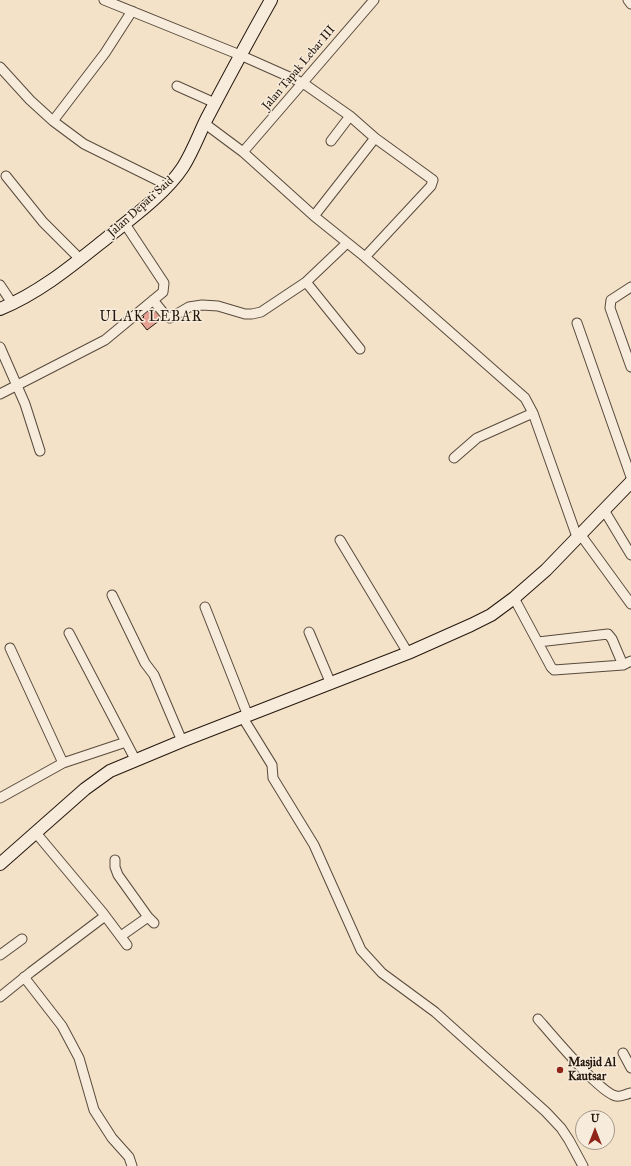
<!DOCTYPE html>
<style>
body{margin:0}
#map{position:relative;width:631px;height:1166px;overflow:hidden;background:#f3e2c8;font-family:"IM FELL Great Primer",serif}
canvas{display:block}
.north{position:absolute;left:575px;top:1110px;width:40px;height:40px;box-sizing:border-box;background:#f7ecdb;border:1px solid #a39789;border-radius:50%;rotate:0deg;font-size:11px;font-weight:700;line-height:16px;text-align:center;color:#25170d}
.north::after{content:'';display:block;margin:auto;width:14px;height:18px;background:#8f2418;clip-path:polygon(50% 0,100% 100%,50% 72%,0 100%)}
</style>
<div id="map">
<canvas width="631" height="1166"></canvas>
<div class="north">U</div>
</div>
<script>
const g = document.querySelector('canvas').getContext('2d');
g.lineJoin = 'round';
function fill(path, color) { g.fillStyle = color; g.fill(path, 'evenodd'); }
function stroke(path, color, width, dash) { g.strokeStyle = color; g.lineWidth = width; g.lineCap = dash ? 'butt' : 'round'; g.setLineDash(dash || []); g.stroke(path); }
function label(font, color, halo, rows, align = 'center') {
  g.font = font + ' "IM FELL Great Primer",serif'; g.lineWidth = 3; g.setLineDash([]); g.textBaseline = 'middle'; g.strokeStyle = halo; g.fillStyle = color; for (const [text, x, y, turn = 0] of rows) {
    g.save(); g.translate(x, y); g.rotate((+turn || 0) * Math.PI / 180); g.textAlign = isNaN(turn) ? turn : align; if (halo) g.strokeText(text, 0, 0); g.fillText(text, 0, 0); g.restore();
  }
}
const building = new Path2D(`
 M 156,307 L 164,317 L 147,330 L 139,320 L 144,317 L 142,315 L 149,309 L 151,311 Z`);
fill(building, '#e5a093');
stroke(building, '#25170d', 1);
const street = new Path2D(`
 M 104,0 L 240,55 L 303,83 L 350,116 L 375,138 L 433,180 L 431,186 L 365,257
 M 628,0 L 631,4
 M 0,67 L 30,100 L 53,121 L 84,144 L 169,186
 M 177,86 L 215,103
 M 53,121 L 105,53 L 132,11
 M 204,123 L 243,152 L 314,216 L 365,257 L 525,398 L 533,413 L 577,537
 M 331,141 L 350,116
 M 243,152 L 374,0
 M 6,176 L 43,222 L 80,259
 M 314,216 L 375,138
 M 306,282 L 360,349
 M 0,285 L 12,303
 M 631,287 L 611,300 L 610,308 L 631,367
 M 153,300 L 166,316 L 170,318 L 189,307 L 202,305 L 218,306 L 245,314 L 252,314 L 261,312 L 306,282 L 347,243
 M 577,323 L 631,477
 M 0,347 L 25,404 L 40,451
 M 0,394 L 105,340 L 163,292 L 164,283 L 125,224
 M 454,458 L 477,438 L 533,413
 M 604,510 L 631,555
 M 580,534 L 631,604
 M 340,540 L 408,653
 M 112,595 L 145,663 L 154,675 L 182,741
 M 514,598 L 551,667 L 554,670 L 623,665 L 631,661
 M 205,607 L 248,716
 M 309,632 L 331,684
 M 69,633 L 136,761
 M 538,642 L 608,634 L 612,639 L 623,665
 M 10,648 L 63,763
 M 243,718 L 272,765 L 273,778 L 314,845 L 361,950 L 382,973 L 435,1012 L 546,1112 L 561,1128 L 569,1140 L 583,1166
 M 0,798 L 63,763 L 126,742
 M 36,833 L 103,913 L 127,945
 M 115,860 L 115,867 L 118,875 L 148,917 L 154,923
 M 121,936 L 148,917
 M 0,955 L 22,939
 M 24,977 L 62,1026 L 79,1058 L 94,1110 L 112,1138 L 129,1157 L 132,1166
 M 0,997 L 31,972 L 105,916
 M 538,1019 C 551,1034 600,1093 616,1096 C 620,1097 626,1094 631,1093
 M 623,1053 L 631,1068`);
const secondary = new Path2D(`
 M 0,309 C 41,292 74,264 108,237 C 133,217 166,193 183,167 C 193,151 199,134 207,118 C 228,78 249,39 271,0
 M 0,864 L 85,789 L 110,771 L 182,741 L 408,653 L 471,625 L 491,615 L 514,598 L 546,570 L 631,482`);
stroke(street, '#584a3c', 11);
stroke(secondary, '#25170d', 14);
stroke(street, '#f7ecdb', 9);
stroke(secondary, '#f7ecdb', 12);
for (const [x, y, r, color] of [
 [560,1070,4,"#8f2418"]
]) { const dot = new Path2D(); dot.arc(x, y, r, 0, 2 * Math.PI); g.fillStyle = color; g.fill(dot); stroke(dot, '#f7ecdb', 1.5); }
label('12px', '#25170d', '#f7ecdb', [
 ["Jalan Tapak Lebar III",299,68,-50],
 ["Jalan Depati Said",141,207,-42]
]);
label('bold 12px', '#25170d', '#f7ecdb', [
 ["Masjid Al",568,1063],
 ["Kautsar",568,1077]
], 'left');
g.letterSpacing = '1px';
label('14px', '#25170d', '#f7ecdb', [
 ["ULAK LEBAR",151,318]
]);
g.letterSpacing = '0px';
</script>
